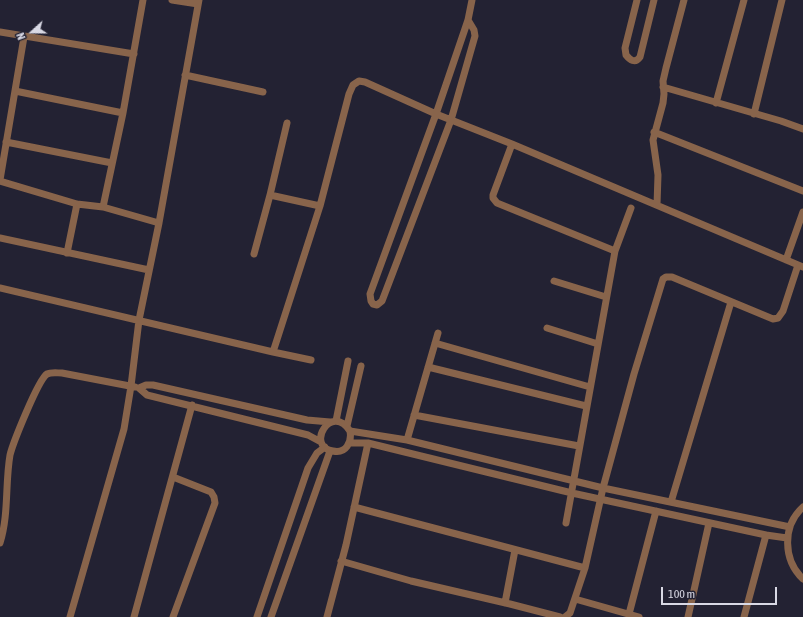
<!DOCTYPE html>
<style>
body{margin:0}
#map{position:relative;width:803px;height:617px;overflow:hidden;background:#232233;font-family:"Asap Condensed",sans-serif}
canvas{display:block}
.north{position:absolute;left:12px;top:12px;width:40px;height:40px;-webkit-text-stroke:3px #232233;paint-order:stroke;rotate:249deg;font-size:11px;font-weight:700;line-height:16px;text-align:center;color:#d9d9e5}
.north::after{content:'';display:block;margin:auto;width:14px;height:18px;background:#d9d9e5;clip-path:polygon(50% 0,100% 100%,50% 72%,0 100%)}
.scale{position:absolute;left:661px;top:587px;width:116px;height:18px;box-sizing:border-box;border:2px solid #d9d9e5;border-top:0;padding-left:5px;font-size:12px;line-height:14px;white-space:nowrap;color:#d9d9e5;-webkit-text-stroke:3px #232233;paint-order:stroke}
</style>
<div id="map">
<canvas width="803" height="617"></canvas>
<div class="north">N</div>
<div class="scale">100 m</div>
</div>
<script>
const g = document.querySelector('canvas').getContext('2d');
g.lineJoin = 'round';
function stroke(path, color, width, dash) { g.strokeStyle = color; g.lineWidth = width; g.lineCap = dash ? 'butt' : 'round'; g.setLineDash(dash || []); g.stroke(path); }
stroke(new Path2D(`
 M 172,0 L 198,4
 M 637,0 L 625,48 L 626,55 C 630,60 635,64 640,57 L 654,0
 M 468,20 L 474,30 L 475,36 L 451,120 L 382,301 L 377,305 L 373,304 L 371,301 L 370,294 L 436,114 L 468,20 L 472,0
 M 0,32 L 134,54
 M 185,75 L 263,92
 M 663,87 L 781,121 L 803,129
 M 15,91 L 123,113
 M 716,103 L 744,0
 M 754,114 L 782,0
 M 287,123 L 270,195 L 320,206
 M 654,132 L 803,191
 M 6,142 L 112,163
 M 512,144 L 493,195 L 493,198 L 497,203 L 615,251
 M 0,180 L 24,37
 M 0,181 L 77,204 L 103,207 L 159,223
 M 657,205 L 658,175 L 653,140 L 663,103 L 664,94 L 663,81 L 666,68 L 684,0
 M 103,207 L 123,113 L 143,0
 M 0,238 L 149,270
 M 67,253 L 77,204
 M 254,254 L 270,195
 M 786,260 L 803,212
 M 554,281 L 606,297
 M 0,288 L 273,352 L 311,360
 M 547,328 L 598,344
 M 435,343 L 590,387
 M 273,352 L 320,206 L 349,94 L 353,85 L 359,81 L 365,82 L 436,114 L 512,144 L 803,267
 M 428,367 L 586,406
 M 414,415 L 579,446
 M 336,421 L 348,361
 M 347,426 L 361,366
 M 350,431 C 352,442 346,454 333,451 C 305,447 331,402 350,431 L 407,440 L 603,488 L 790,527
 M 407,440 L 438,333
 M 321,442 L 308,435 L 147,395 L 139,388 L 146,385 L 153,385 L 307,420 L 330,422
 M 349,443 L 368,443 L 572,493 L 766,535 L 787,538
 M 173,477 L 211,492 L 214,497 L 215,503 L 173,617
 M 671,502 L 731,302
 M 354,507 L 585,568
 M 803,507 C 782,526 783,560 803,579
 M 566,523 L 615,251 L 631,208
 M 0,543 C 9,514 5,484 10,455 C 13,443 38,380 47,374 C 51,372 57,373 62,373 L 135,387
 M 341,561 L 411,581 L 510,604 L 560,617
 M 575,599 L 639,617
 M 505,603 L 515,550
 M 629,614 L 656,511
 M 70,617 L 124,429 L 131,386 L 139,320 L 159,223 L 199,0
 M 134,617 L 192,405
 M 257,617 L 308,468 L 317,453 L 325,447
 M 271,617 L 330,451
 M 327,617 L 346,545 L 368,443
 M 565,617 L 570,613 L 585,568 L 603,488 L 634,374 L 663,279 L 666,277 L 672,277 L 773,319 L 778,318 L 783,311 L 798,265
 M 688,617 L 709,523
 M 744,617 L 766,535`), '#88644b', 7);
</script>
